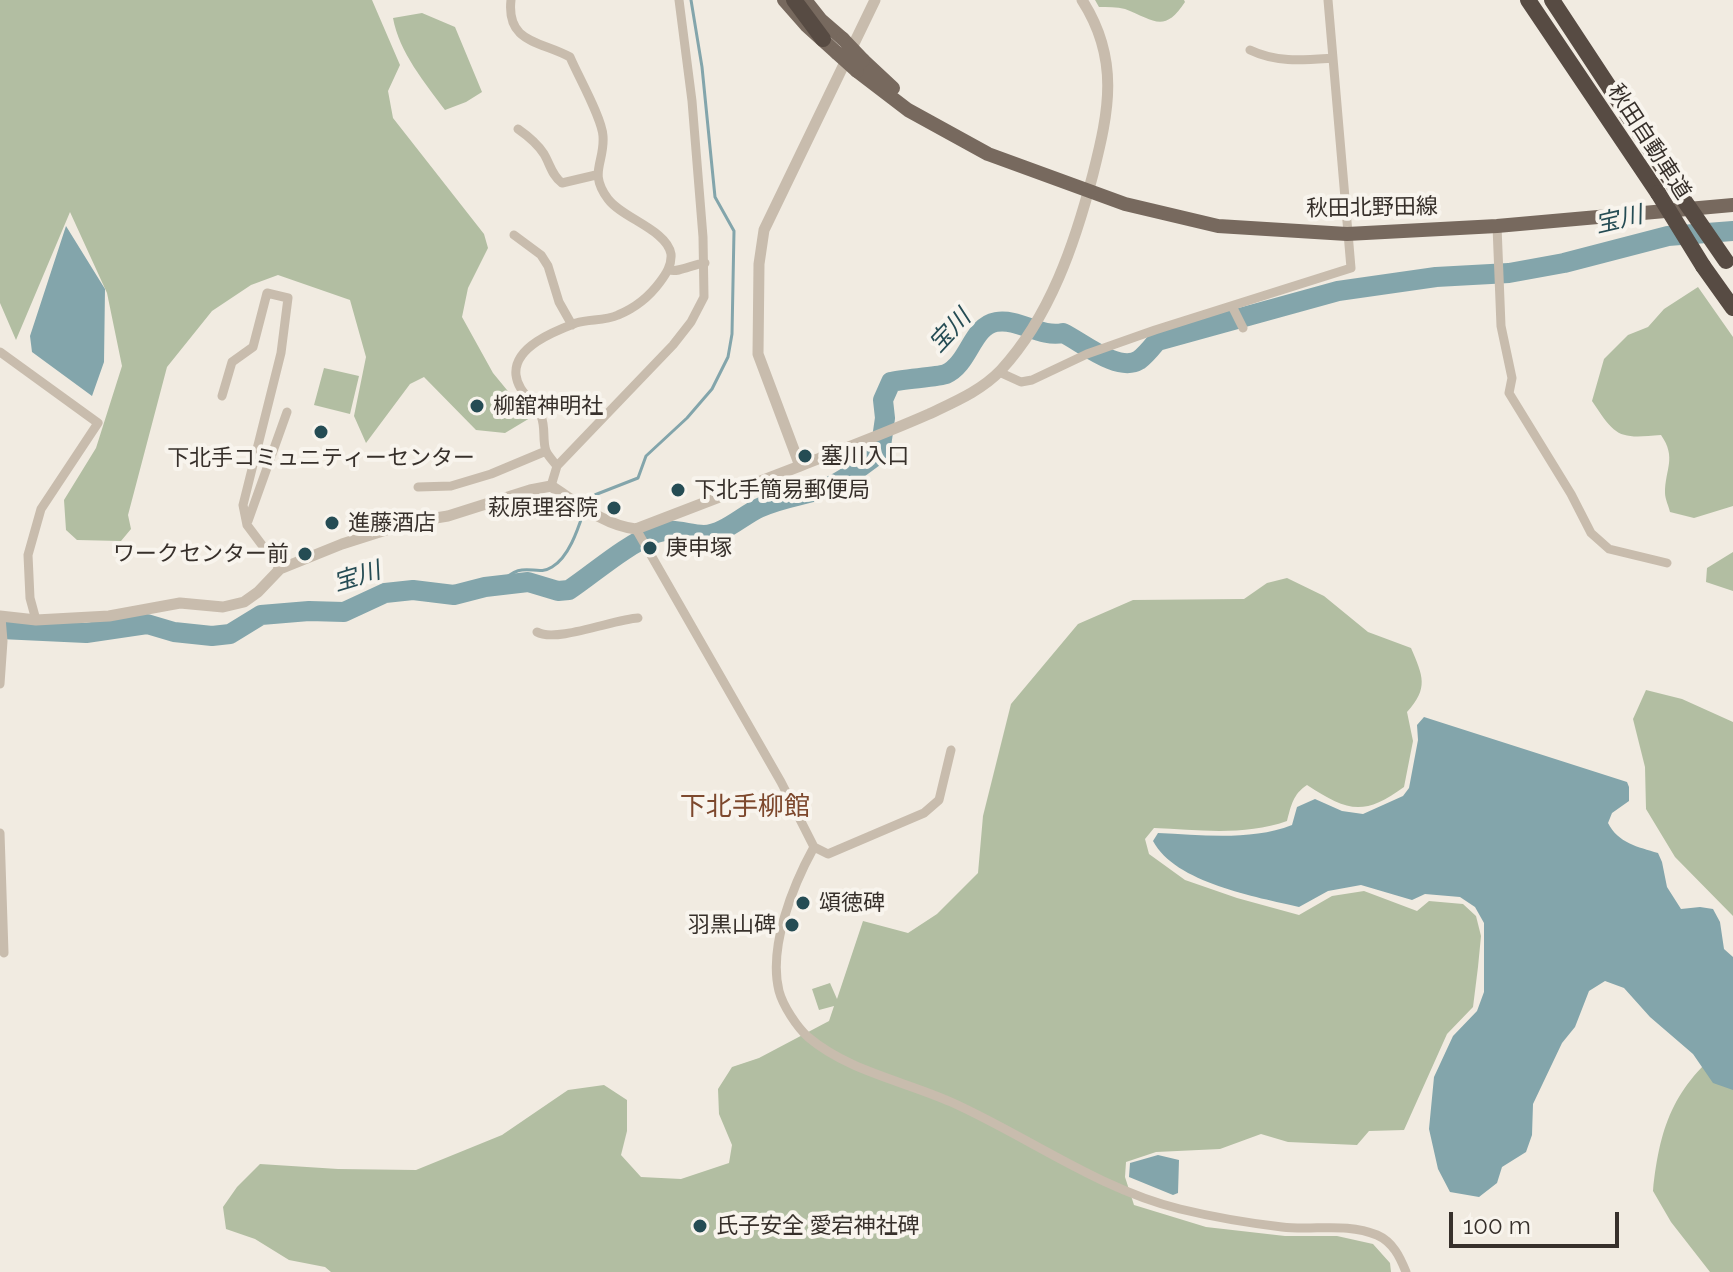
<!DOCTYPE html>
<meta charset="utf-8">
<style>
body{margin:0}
#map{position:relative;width:1733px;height:1272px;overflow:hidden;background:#f1ebe1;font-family:Raleway,sans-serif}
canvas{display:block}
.scale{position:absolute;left:1449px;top:1212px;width:170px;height:36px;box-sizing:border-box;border:4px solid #37302b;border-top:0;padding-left:10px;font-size:24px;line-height:28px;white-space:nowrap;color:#37302b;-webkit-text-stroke:6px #f8f4ed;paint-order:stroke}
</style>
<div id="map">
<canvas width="1733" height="1272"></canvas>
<div class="scale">100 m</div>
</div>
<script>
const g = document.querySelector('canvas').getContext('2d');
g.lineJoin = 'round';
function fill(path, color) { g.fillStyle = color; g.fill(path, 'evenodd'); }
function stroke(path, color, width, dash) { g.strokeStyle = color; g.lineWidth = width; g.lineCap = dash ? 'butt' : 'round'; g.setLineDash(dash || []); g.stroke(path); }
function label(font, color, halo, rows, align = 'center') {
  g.font = font + ' Raleway,"Noto Sans JP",sans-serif'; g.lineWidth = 8; g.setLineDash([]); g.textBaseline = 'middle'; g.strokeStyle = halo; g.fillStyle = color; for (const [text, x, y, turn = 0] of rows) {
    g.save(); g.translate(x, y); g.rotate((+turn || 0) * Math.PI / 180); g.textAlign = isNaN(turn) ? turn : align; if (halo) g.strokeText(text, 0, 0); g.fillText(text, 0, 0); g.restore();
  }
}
fill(new Path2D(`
 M 0,0 L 372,0 L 400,65 L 388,91 L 393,118 L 484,234 L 488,248 L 468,288 L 462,317 L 493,373 L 530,418 L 505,433 L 476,430 L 424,377 L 410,384 L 366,443 L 354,416 L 366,357 L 350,300 L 278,275 L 251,285 L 212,311 L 167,367 L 128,515 L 131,529 L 121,541 L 77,540 L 66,530 L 64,500 L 96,448 L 122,366 L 107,293 L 70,212 L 16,340 L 0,303 Z
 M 1095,0 L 1184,0 L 1185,2 C 1164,34 1154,20 1125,9 C 1117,7 1107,7 1099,7 Z
 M 422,13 L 455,27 L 482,92 L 466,102 L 445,110 C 425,83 399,52 393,18 Z
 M 1698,287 L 1733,337 L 1733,506 L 1694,518 L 1670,512 C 1669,507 1665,499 1665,493 C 1665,469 1677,458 1661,435 C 1618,439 1616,437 1592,401 L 1604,359 L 1628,335 L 1648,327 L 1664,309 Z
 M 324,368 L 359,376 L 350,414 L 314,405 Z
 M 1733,552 L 1733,591 L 1706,582 L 1707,568 Z
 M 1287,578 L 1324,596 L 1368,632 L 1411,648 C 1423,676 1429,688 1407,712 L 1413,741 L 1404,787 C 1363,817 1347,811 1307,785 C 1293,794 1291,806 1287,821 C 1245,836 1198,830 1154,828 L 1145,839 L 1149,854 L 1185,880 L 1237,898 L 1299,915 L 1332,896 L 1364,891 L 1417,911 L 1429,901 L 1463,904 L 1476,916 L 1481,936 L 1478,967 L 1473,1007 L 1447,1034 L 1404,1130 L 1369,1131 L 1357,1145 L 1288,1142 L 1261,1134 L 1220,1149 L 1156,1152 L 1126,1162 L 1125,1177 L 1134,1205 L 1206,1227 L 1285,1236 L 1337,1236 L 1373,1244 L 1390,1263 L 1391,1272 L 331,1272 L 325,1267 L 289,1260 L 255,1239 L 226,1229 L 223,1207 L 237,1187 L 260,1164 L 338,1169 L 416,1170 L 502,1135 L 568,1090 L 604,1085 L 627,1100 L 627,1131 L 621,1155 L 641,1177 L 681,1179 L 729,1163 L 732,1145 L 719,1114 L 718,1089 L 732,1067 L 759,1058 L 829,1021 L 834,1006 L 819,1010 L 812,989 L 830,983 L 837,999 L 863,921 L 908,933 L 937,914 L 978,873 L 983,816 L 1011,704 L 1078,624 L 1133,600 L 1244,599 L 1267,583 Z
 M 1646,690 L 1682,699 L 1733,722 L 1733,916 L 1675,857 L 1646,809 L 1645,767 L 1633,719 Z
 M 1733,1040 L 1733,1272 L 1710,1272 L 1671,1222 L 1653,1191 C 1660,1122 1676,1083 1733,1040 Z`), '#b2bea2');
fill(new Path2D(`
 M 66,226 L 105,289 L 104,362 L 92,396 L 32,352 L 30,336 Z
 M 1424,717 L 1627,782 L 1629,787 L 1629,801 L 1612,813 L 1608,823 C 1618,843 1638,847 1658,853 L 1662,862 L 1667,887 L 1681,909 L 1700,907 L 1713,909 L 1720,922 L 1724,949 L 1733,957 L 1733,1090 L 1713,1083 L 1693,1054 L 1650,1017 L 1624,988 L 1605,981 L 1589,991 L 1575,1027 L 1562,1043 L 1533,1104 L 1532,1135 L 1526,1152 L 1502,1167 L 1497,1183 L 1479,1197 L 1450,1192 L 1438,1169 L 1429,1129 L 1434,1077 L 1453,1036 L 1477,1011 L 1484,992 L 1484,923 L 1475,907 L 1460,897 L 1425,894 L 1412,900 L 1361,885 L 1328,891 L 1299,907 C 1257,897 1175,883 1153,841 L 1158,833 C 1202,835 1251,841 1292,825 L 1297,807 L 1315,799 L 1342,811 L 1363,814 L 1403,796 L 1409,788 L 1418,740 L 1417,725 Z
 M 1158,1155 L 1179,1160 L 1178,1193 L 1173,1195 L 1129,1177 L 1130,1163 Z`), '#83a5ab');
stroke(new Path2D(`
 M 587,504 L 592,496 L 638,478 L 646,456 L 687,418 L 712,389 L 728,357 L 732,334 L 734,231 L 715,197 L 702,67 L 691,0
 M 499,585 C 523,557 535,578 552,567 C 569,557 578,529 584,511`), '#83a5ab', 3);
stroke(new Path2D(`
 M 0,629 L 86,633 L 147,624 L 174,632 L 212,636 L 230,634 L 261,615 L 309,611 L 344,612 L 385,593 L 413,590 L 454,595 L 485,587 L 528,582 L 558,591 L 569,590 C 597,571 624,546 656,533 C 673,527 688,535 704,535 C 724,534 742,516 759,508 C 780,498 801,496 823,489 C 844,482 862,465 880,453 L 885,418 L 883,400 L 891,382 C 902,379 939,377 946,374 C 969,364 972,326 996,322 C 1019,318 1040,338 1063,333 C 1082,342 1118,373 1139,360 C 1146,355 1152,347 1157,341 L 1338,291 L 1436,277 L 1509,273 L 1564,263 L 1668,236 L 1733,231`), '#83a5ab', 20);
stroke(new Path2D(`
 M 511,0 C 506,44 542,41 570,57 C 578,76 602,118 603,136 C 605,163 588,172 608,199 C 622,218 667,230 671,254 C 672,265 666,274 660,282 C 649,297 635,308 618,315 C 605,321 590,319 576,323 C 555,331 513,347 516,375 C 518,393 534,400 541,416 C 546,428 542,440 546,451 C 548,456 554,462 557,466 L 551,486
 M 1250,50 C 1277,63 1304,60 1333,58
 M 518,129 C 528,136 537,143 544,154 C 550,164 552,176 562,183 L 596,175
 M 1497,226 L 1501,326 L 1512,378 L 1509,393 L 1571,494 L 1591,533 L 1609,549 L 1667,563
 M 514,235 L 541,255 L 548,266 L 559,302 L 572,325
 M 669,270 C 679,273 693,264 705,263
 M 1232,306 L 1243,328
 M 0,352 L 98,423 L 41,509 L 28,555 L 30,598 L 36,620
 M 999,372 L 1021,382 L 1032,380 L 1087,354 L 1155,330 L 1351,268 L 1328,0
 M 222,396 L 232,362 L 253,347 L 267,293 L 288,298 L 281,353 L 243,505 L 247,525 L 280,569
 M 557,466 L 673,345 L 691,322 L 704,297 L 703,237 L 692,101 L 679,0
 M 418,487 L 451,486 L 491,474 L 546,451
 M 248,521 L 287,412
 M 636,529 L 781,782 L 814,847 L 828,854 L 924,813 L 939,800 L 951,750
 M 537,632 C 556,643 615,619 638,618
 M 0,684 L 3,641 L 1,617
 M 0,833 L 4,953
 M 814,847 C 793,885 768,947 779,991 C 783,1006 797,1027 808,1037 C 848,1071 904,1081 951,1102 C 1027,1136 1098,1189 1180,1209 C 1213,1217 1248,1223 1282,1227 C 1313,1231 1346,1222 1377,1235 C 1393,1242 1400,1257 1406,1272`), '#c8bcad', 9);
stroke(new Path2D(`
 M 800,466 L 758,354 L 759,264 L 764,230 L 875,0
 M 0,616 L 36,620 L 109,616 L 180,603 L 223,607 L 244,602 L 258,592 L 280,569 L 342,544 L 411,522 L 448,516 L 530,490 L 551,486 C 576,502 605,526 636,529 C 690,508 745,487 800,466 C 843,449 886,433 929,414 C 954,402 981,391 1001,370 C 1050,317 1075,243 1093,174 C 1109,111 1120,59 1082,0`), '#c8bcad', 11);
stroke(new Path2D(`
 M 784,0 L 806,25 L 837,53
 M 805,0 L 821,20 L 843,39
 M 863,60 L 893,88
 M 857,71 L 908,110 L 988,154 L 1125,204 L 1218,226 L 1347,234 L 1497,226 L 1733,205`), '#77695e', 14);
stroke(new Path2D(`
 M 794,0 L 823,39
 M 1528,0 L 1658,193
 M 1552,0 L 1677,190
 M 1703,266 L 1733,308`), '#574b43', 16);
stroke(new Path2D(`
 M 843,39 L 863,60
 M 837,53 L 857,71`), '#77695e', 14);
stroke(new Path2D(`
 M 1677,190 L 1726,261
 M 1658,193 L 1703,266`), '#574b43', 16);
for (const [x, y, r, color] of [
 [477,406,8,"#254c54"],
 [321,432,8,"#254c54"],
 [805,456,8,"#254c54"],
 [678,490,8,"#254c54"],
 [614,508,8,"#254c54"],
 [332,523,8,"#254c54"],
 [650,548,8,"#254c54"],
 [305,554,8,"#254c54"],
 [803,903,8,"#254c54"],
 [792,925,8,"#254c54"],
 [700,1226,8,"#254c54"]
]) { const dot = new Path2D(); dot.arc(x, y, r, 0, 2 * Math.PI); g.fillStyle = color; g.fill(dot); stroke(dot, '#f8f4ed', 3); }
label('22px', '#37302b', '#f8f4ed', [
 ["秋田自動車道",1649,142,57],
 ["秋田北野田線",1372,208,-1]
]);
label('22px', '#37302b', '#f8f4ed', [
 ["柳舘神明社",493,406],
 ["塞川入口",821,456],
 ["下北手コミュニティーセンター",321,458,"center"],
 ["下北手簡易郵便局",694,490],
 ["萩原理容院",598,508,"right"],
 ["進藤酒店",348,523],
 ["庚申塚",666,548],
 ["ワークセンター前",289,554,"right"],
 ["頌徳碑",819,903],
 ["羽黒山碑",776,925,"right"],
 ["氏子安全 愛宕神社碑",716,1226]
], 'left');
label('italic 24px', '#254c54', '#f8f4ed', [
 ["宝川",1619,220,-13],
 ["宝川",950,331,-47],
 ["宝川",357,577,-17]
]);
label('26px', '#7d482d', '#f8f4ed', [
 ["下北手柳館",745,807]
]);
</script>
